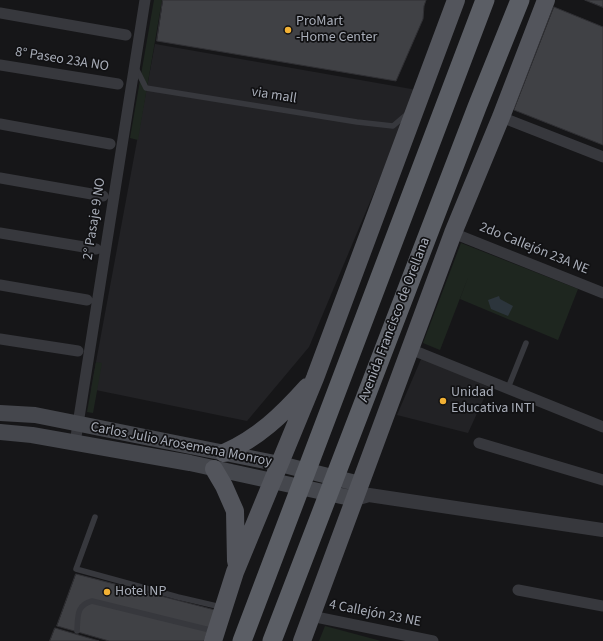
<!DOCTYPE html>
<meta charset="utf-8">
<style>
body{margin:0}
canvas{display:block;background:#161618}
</style>
<canvas width="603" height="641"></canvas>
<script>
const g = document.querySelector('canvas').getContext('2d');
g.lineJoin = 'round';
function fill(path, color) { g.fillStyle = color; g.fill(path, 'evenodd'); }
function stroke(path, color, width, dash) { g.strokeStyle = color; g.lineWidth = width; g.lineCap = dash ? 'butt' : 'round'; g.setLineDash(dash || []); g.stroke(path); }
function label(font, color, halo, rows, align = 'center') {
  g.font = font + ' "Source Sans 3",sans-serif'; g.lineWidth = 3.5; g.setLineDash([]); g.textBaseline = 'middle'; g.strokeStyle = halo; g.fillStyle = color; for (const [text, x, y, turn = 0] of rows) {
    g.save(); g.translate(x, y); g.rotate((+turn || 0) * Math.PI / 180); g.textAlign = isNaN(turn) ? turn : align; if (halo) g.strokeText(text, 0, 0); g.fillText(text, 0, 0); g.restore();
  }
}
fill(new Path2D(`
 M 155,44 L 417,90 L 309,347 L 247,421 L 91,389 Z
 M 422,357 L 489,387 L 468,433 L 397,415 Z`), '#222225');
fill(new Path2D(`
 M 154,0 L 162,0 L 138,140 L 130,138 Z
 M 461,243 L 578,289 L 558,340 L 460,299 L 469,275 L 440,350 L 423,343 Z
 M 96,362 L 102,363 L 93,413 L 87,412 Z
 M 325,626 L 381,641 L 319,641 Z`), '#1e261f');
fill(new Path2D(`
 M 499,296 L 500,299 L 513,306 L 508,316 L 491,309 L 488,300 Z`), '#2c353c');
const building = new Path2D(`
 M 163,0 L 426,0 L 424,6 L 423,19 L 396,81 L 157,41 Z
 M 585,0 L 603,0 L 603,7 Z
 M 554,7 L 603,27 L 603,145 L 514,110 Z
 M 76,574 L 215,610 L 204,641 L 109,641 L 57,626 Z
 M 55,628 L 99,641 L 50,641 Z`);
fill(building, '#404145');
stroke(building, '#303034', 1);
stroke(new Path2D(`
 M 136,68 L 146,88 L 357,122 L 393,126 L 407,114
 M 508,388 L 526,343
 M 95,517 L 76,569 L 178,597 L 221,607
 M 77,631 C 78,617 76,605 92,601 L 214,631`), '#37383d', 5.5);
stroke(new Path2D(`
 M 0,13 L 126,35
 M 0,65 L 118,84
 M 501,117 L 603,157
 M 0,124 L 110,144
 M 0,178 L 103,196
 M 0,233 L 96,249
 M 453,233 L 603,293
 M 0,285 L 87,300
 M 0,339 L 78,351
 M 410,349 L 603,427
 M 75,443 L 145,0
 M 479,443 L 603,480
 M 518,590 L 603,606
 M 311,616 L 433,641`), '#37383d', 11);
stroke(new Path2D(`
 M 355,499 L 369,495 L 603,530`), '#37383d', 14);
stroke(new Path2D(`
 M 0,413 L 35,415 L 280,464 L 360,484
 M 0,432 L 32,435 L 190,463 L 355,499`), '#45474d', 16);
stroke(new Path2D(`
 M 224,453 C 258,438 282,415 307,387
 M 214,469 L 224,486 L 235,511 L 236,561
 M 213,641 L 235,572 L 315,378 L 456,0
 M 302,641 L 453,233 L 501,117 L 546,0`), '#53555c', 18);
stroke(new Path2D(`
 M 242,641 L 485,0
 M 272,641 L 477,107 L 520,0`), '#5b5e65', 19);
for (const [x, y, r, color] of [
 [288,30,4,"#f2b134"],
 [443,401,4,"#f2b134"],
 [107,592,4,"#f2b134"]
]) { const dot = new Path2D(); dot.arc(x, y, r, 0, 2 * Math.PI); g.fillStyle = color; g.fill(dot); stroke(dot, '#111113', 1.5); }
label('14px', '#a8adb8', '#111113', [
 ["ProMart",296,22],
 ["-Home Center",296,38],
 ["Unidad",451,393],
 ["Educativa INTI",451,409],
 ["Hotel NP",115,592]
], 'left');
label('14px', '#a8adb8', '#111113', [
 ["8° Paseo 23A NO",62,60,9],
 ["via mall",274,96,9],
 ["2° Pasaje 9 NO",95,219,-81],
 ["2do Callejón 23A NE",534,249,22],
 ["Avenida Francisco de Orellana",395,320,-69],
 ["Carlos Julio Arosemena Monroy",181,445,11],
 ["4 Callejón 23 NE",375,614,11]
]);
</script>
